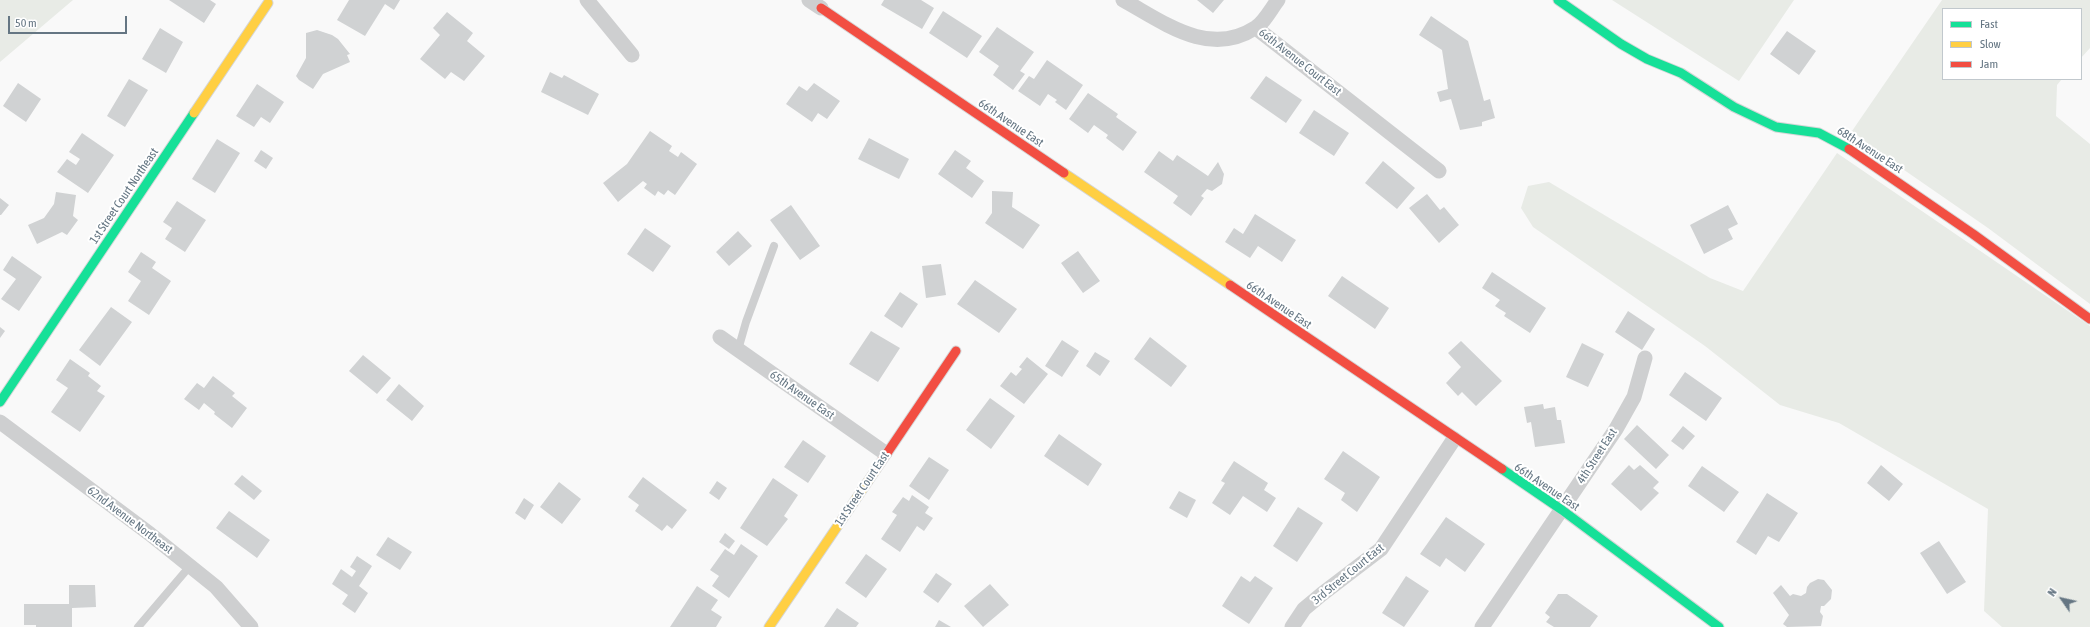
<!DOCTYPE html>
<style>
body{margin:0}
#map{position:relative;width:2090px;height:627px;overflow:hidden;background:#f9f9f9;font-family:"Asap Condensed",sans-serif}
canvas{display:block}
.legend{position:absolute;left:1942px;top:8px;width:140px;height:72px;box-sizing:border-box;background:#fff;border:1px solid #c1c8cd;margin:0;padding:5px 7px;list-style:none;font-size:12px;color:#657683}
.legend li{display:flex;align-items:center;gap:8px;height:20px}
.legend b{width:20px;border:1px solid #c1c8cd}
.north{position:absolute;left:2042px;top:579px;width:40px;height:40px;-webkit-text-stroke:3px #fff;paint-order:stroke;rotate:304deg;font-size:11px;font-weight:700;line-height:16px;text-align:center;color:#657683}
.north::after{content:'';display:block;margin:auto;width:14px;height:18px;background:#657683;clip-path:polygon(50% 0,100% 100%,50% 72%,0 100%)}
.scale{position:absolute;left:8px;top:16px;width:119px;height:18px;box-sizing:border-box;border:2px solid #657683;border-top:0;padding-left:5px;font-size:12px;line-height:14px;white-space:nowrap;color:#657683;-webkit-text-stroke:3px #fff;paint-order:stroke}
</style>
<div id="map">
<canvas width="2090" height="627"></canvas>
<ul class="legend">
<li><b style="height:5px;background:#16e098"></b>Fast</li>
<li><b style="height:5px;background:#ffcf43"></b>Slow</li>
<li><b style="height:5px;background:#f24e42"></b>Jam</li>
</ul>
<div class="north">N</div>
<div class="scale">50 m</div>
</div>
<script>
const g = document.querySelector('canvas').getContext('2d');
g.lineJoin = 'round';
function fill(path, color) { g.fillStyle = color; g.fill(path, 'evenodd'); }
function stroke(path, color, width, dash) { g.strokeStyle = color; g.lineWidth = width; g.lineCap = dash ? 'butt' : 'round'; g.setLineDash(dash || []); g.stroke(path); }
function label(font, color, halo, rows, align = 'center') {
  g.font = font + ' "Asap Condensed",sans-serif'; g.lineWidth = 4; g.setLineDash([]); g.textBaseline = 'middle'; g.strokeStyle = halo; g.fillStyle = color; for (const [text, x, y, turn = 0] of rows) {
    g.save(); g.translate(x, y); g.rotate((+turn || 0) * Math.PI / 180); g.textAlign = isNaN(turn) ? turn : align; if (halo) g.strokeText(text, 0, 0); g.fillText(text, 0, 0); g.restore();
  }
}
fill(new Path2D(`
 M 0,0 L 73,0 L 0,62 Z
 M 1612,0 L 1794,0 L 1739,81 Z
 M 1942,0 L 2090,0 L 2090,48 L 2081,58 L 2081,9 L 1943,9 L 1943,79 L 2062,79 L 2057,85 L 2056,116 L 2090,144 L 2090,304 L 1988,228 L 1881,154 L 1852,131 Z
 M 1837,153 L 2090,326 L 2090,627 L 2002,627 L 1984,611 L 1988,509 L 1839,423 L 1780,405 L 1705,346 L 1533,227 L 1521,208 L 1528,186 L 1549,182 L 1710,278 L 1743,291 Z`), '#e8ebe6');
fill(new Path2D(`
 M 169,0 L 210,0 L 216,4 L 204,23 Z
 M 349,0 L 400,0 L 394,10 L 385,4 L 365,36 L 337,20 Z
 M 884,0 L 921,0 L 934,8 L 922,29 L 881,5 Z
 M 1197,0 L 1224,0 L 1213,13 Z
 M 943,11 L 982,36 L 967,58 L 929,33 Z
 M 447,12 L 473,33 L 467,41 L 485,56 L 464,81 L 451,72 L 445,79 L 420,59 L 440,35 L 433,28 Z
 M 1431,16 L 1468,41 L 1484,101 L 1490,99 L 1495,118 L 1482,122 L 1482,126 L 1460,130 L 1451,99 L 1440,102 L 1437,92 L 1448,89 L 1442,50 L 1419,35 Z
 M 997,27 L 1034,52 L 1020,71 L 1025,74 L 1013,90 L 993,75 L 999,66 L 979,52 Z
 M 160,28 L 183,42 L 166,73 L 142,59 Z
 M 317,30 L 332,35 L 338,39 L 350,54 L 347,55 L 350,62 L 323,74 L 313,89 L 299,80 L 296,76 L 306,58 L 306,33 Z
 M 1787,31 L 1816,51 L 1799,75 L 1770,54 Z
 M 1047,60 L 1083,85 L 1066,110 L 1055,102 L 1057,100 L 1048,94 L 1040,106 L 1018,91 L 1029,76 L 1034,79 Z
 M 550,72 L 562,78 L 564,75 L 599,94 L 588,115 L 541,92 Z
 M 1266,76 L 1302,100 L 1286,123 L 1250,98 Z
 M 129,79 L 148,90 L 125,127 L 107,116 Z
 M 18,83 L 41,99 L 26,122 L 3,106 Z
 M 814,83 L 840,101 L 827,119 L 818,113 L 812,122 L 786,104 L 799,86 L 807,91 Z
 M 257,84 L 284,102 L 270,123 L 261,117 L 254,127 L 236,116 Z
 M 1088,93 L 1118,114 L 1116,117 L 1137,132 L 1123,151 L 1106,138 L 1108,135 L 1094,125 L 1088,133 L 1069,119 Z
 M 1314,110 L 1349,133 L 1334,156 L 1299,133 Z
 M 650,131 L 672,146 L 669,151 L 678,157 L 681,152 L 697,164 L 675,195 L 668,190 L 664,195 L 658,191 L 655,196 L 644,188 L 647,184 L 643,181 L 618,202 L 603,183 L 627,164 Z
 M 82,133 L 114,155 L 88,193 L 57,172 L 67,159 L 76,165 L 80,159 L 69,152 Z
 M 869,138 L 909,159 L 899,179 L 858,159 Z
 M 217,139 L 240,153 L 215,193 L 192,179 Z
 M 261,150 L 273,158 L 266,169 L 254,161 Z
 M 955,150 L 971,161 L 966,168 L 984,181 L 972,198 L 938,174 Z
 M 1159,151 L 1173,161 L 1177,155 L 1208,176 L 1218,162 L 1224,174 L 1222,184 L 1212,191 L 1207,189 L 1201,196 L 1204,198 L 1191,216 L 1173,203 L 1178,196 L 1144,172 Z
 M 1383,161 L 1415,188 L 1397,209 L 1365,183 Z
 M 992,191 L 1013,192 L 1012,207 L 1040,225 L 1023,249 L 985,223 L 992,213 Z
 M 56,192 L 76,195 L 73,216 L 78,220 L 67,235 L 62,232 L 37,244 L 28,225 L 44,218 L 54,204 Z
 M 1427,194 L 1440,210 L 1444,207 L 1459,225 L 1439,243 L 1409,208 Z
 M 0,198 L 9,205 L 1,215 L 0,215 Z
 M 177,201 L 206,220 L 185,252 L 165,239 L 172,228 L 163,222 Z
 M 791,205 L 820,246 L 800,260 L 770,220 Z
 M 1728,205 L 1738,224 L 1728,229 L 1733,239 L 1704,254 L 1690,225 Z
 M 1255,214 L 1296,240 L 1282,262 L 1258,246 L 1250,258 L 1225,242 L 1234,228 L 1243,234 Z
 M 645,228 L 671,246 L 653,272 L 627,254 Z
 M 738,231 L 752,246 L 729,266 L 716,252 Z
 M 1078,251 L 1100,281 L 1083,293 L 1061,263 Z
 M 141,252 L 156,262 L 152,268 L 171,281 L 149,315 L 128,301 L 141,281 L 128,272 Z
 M 12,256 L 42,277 L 19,311 L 1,299 L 16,279 L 3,270 Z
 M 941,264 L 946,295 L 926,298 L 922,266 Z
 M 1492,272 L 1546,308 L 1530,333 L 1504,316 L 1506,313 L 1495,306 L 1500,300 L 1482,288 Z
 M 1342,276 L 1389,308 L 1375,329 L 1328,296 Z
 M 975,280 L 1017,309 L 999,333 L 957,304 Z
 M 900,292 L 918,304 L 902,328 L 884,316 Z
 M 111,307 L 132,322 L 100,366 L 79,350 Z
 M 1628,311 L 1655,329 L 1642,350 L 1615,332 Z
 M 0,327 L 5,331 L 0,338 Z
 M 871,331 L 900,348 L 878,382 L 849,364 Z
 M 1150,337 L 1187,366 L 1171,387 L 1134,359 Z
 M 1062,340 L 1079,351 L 1062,377 L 1045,366 Z
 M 1461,341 L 1502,381 L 1476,406 L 1462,392 L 1458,396 L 1446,383 L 1461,367 L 1448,353 Z
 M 1582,343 L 1604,354 L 1588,387 L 1566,377 Z
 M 1095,352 L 1110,361 L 1100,376 L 1086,366 Z
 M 363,355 L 391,378 L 377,394 L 349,371 Z
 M 1027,357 L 1048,374 L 1024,404 L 1000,386 L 1011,372 L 1016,376 L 1022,369 L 1019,367 Z
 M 70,359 L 90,373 L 88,376 L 101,386 L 97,391 L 105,396 L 80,432 L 51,412 L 68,388 L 56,380 Z
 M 1685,372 L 1722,398 L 1706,421 L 1669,395 Z
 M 213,376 L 235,393 L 232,396 L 247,408 L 232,428 L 214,414 L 215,412 L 204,403 L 199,410 L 184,399 L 197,383 L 204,388 Z
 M 399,384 L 424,406 L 412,421 L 386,400 Z
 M 990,398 L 1015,416 L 991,449 L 966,430 Z
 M 1543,404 L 1544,409 L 1555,407 L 1557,420 L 1561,420 L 1565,443 L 1535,447 L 1531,422 L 1527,423 L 1524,407 Z
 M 1637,425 L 1669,455 L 1656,469 L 1624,439 Z
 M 1683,426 L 1695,436 L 1683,450 L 1671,441 Z
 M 1059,434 L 1102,464 L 1088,486 L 1044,456 Z
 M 803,440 L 826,456 L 808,483 L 784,467 Z
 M 1343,451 L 1380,477 L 1357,512 L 1341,500 L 1345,493 L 1324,479 Z
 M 929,457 L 949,470 L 929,500 L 909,486 Z
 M 1234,461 L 1268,483 L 1264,490 L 1276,498 L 1267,512 L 1243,496 L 1230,515 L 1212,503 L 1225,483 L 1221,481 Z
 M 1629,465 L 1634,470 L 1640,465 L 1659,482 L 1653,488 L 1659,493 L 1641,511 L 1611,484 Z
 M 1881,465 L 1903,484 L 1889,501 L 1867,483 Z
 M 1702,466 L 1739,492 L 1724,512 L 1688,486 Z
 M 242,475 L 262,491 L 254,500 L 234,484 Z
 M 643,477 L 687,510 L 672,529 L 667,525 L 662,531 L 635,511 L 639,505 L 628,497 Z
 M 773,478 L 798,495 L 784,516 L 788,519 L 767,546 L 740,528 Z
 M 717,481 L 727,488 L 719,500 L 709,493 Z
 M 559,482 L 581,499 L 562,524 L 540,507 Z
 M 1179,491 L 1196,500 L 1187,518 L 1169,508 Z
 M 1767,493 L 1798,513 L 1779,542 L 1768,536 L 1756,555 L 1736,542 Z
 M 912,495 L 929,507 L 925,513 L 933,518 L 924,531 L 917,526 L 900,552 L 881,539 L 897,515 L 892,512 L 903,497 L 909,501 Z
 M 524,498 L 534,505 L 525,520 L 515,513 Z
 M 1298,507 L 1323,523 L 1297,562 L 1273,546 Z
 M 229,511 L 270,540 L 257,558 L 216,528 Z
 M 1446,517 L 1485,544 L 1465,572 L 1446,558 L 1440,567 L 1420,554 Z
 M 725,533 L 735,541 L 729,549 L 719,542 Z
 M 388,537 L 412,552 L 400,570 L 376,555 Z
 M 1939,541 L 1966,582 L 1947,594 L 1920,553 Z
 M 741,544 L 758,556 L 729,598 L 712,586 L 719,576 L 710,570 L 725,549 L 734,555 Z
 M 866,554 L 887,569 L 866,598 L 845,583 Z
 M 357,556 L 372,566 L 359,586 L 368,593 L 355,613 L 342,604 L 348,595 L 332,584 L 341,569 L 352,577 L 356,571 L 350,567 Z
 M 936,573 L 952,584 L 938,603 L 923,592 Z
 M 1241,576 L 1250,582 L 1255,576 L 1273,588 L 1249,624 L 1222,606 Z
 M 1406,576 L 1429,591 L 1404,627 L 1382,613 Z
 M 1818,579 L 1824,580 L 1832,590 L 1831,599 L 1824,606 L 1821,606 L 1820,612 L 1823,616 L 1821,626 L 1787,627 L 1783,624 L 1789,615 L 1773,593 L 1781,585 L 1790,596 L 1793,594 L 1801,596 L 1806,593 L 1807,587 L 1810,583 Z
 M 990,584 L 1009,605 L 983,627 L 964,606 Z
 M 69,585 L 95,585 L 96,607 L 72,608 L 72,627 L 36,627 L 36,625 L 24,625 L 24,604 L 69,604 Z
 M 697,586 L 718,600 L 711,610 L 722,617 L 716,627 L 670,627 Z
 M 1558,594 L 1567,594 L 1598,616 L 1590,627 L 1554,627 L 1546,622 L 1550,617 L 1545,613 Z
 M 837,608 L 859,623 L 856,627 L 824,627 Z
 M 939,620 L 951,627 L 935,627 Z`), '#d0d2d3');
const fast = new Path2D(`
 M 1558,0 L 1621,44 L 1647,59 L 1681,73 L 1734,107 L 1776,127 L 1819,133 L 1849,149
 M 0,402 L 194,113
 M 1502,469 L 1562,510 L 1719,627`);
const slow = new Path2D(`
 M 194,113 L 268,3
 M 1064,173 L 1230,285
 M 769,627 L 877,468`);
const jam = new Path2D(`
 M 821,8 L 1064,173
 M 1849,149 L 1973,234 L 2090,319
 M 1230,285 L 1502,469
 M 877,468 L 956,351`);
stroke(fast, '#d5d6d7', 11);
stroke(slow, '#d5d6d7', 11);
stroke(jam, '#d5d6d7', 11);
stroke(new Path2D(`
 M 738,350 L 746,322 L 774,246
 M 138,627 L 190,566`), '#cecfd0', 8);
stroke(new Path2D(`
 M 587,0 L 632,55
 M 809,0 L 821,8
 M 1123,0 C 1163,22 1209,58 1255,28 C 1264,23 1271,9 1278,0
 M 1256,28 L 1439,171
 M 720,337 L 885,453
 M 0,422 L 150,534 L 216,587 L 251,627
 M 1292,627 L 1304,609 L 1322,594 L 1381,549 L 1454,439
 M 1482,627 L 1616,429 L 1634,397 L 1645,358`), '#cecfd0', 15);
stroke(fast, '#16e098', 9);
stroke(slow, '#ffcf43', 9);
stroke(jam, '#f24e42', 9);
label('12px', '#657683', '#fff', [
 ["66th Avenue Court East",1300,62,38],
 ["66th Avenue East",1011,123,34],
 ["68th Avenue East",1870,150,33],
 ["1st Street Court Northeast",124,196,-56],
 ["66th Avenue East",1279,305,34],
 ["65th Avenue East",802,395,35],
 ["4th Street East",1597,456,-57],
 ["66th Avenue East",1547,487,34],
 ["1st Street Court East",862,489,-56],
 ["62nd Avenue Northeast",130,520,37],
 ["3rd Street Court East",1348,574,-39]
]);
</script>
